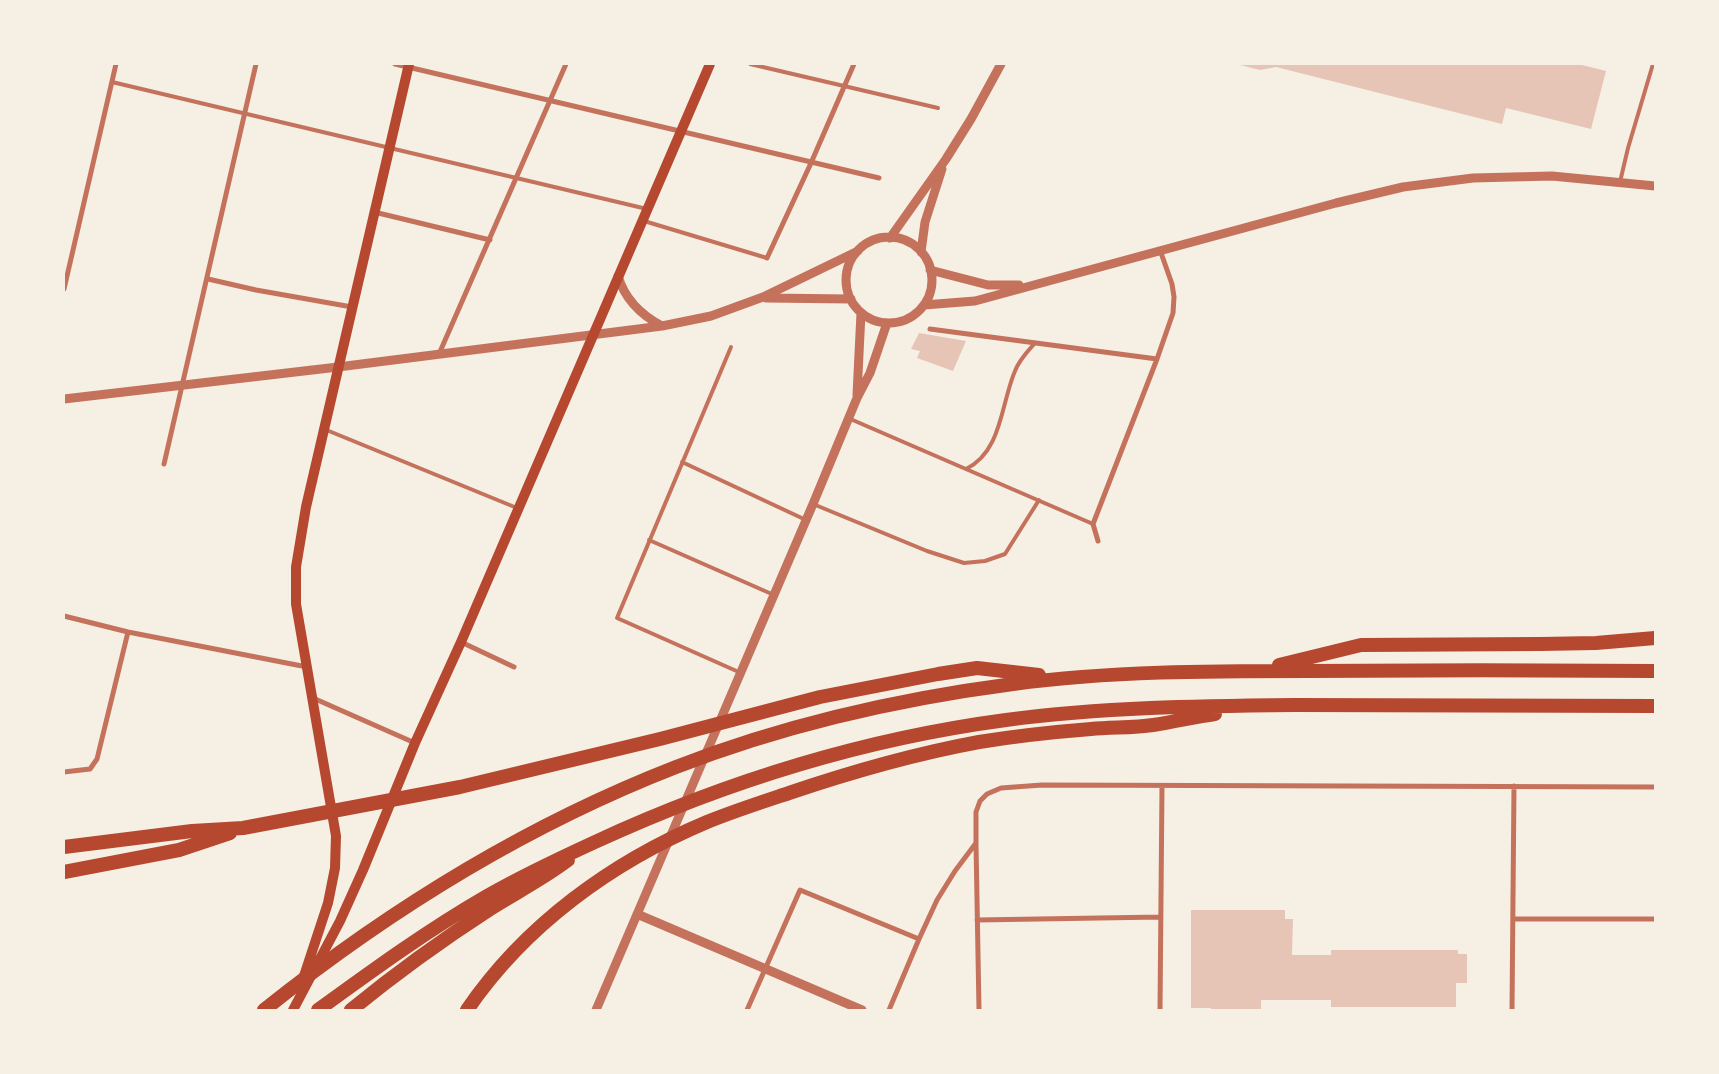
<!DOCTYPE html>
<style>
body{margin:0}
#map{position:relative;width:1719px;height:1074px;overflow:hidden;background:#f6efe4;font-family:Helvetica,sans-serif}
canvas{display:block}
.frame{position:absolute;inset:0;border:65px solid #f6efe4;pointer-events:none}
</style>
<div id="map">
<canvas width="1719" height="1074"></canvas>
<div class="frame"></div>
</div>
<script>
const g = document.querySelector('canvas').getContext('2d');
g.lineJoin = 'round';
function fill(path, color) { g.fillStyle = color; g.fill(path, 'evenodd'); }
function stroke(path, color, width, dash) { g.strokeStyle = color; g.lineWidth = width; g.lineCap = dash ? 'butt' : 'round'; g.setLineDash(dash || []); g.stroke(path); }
fill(new Path2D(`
 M 1236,64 L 1578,64 L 1606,71 L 1591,129 L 1506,108 L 1502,124 L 1276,67 L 1260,70 Z
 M 919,333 L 966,341 L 953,371 L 917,358 L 920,351 L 911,349 Z
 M 1191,910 L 1285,910 L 1285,919 L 1293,919 L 1292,955 L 1331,955 L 1331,950 L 1458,950 L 1458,954 L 1467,954 L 1467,983 L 1456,983 L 1456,1007 L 1331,1007 L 1331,1000 L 1261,1000 L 1261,1010 L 1211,1010 L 1211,1008 L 1191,1008 Z`), '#e6c5b7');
stroke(new Path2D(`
 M 750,64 L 938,108
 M 112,82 L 647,209
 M 1620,182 L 1628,148 L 1653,64
 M 644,221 L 767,258
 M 731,347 L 617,618 L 741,673
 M 848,418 L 1093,524
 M 324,429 L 517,508
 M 682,462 L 806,520
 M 966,469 C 1002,452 1001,403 1015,371 C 1019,360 1028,351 1035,343
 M 813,504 L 927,551 L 964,563 L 985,561 L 1005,554 L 1039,500
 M 649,540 L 774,595`), '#c5725c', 4);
stroke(new Path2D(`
 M 395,64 L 879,178
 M 374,212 L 490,240
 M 767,258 L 811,163 L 854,64
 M 208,279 L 256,290 L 352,307
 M 64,289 L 116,64
 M 930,329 L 1157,359
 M 439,354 L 566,64
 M 164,464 L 256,64
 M 1098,541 L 1093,524 L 1157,359 L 1173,313 L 1174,297 L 1172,284 L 1160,250
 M 64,616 L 128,632 L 307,667
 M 461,642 L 514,667
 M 313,698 L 415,743
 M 64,772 L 90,769 L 97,759 L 128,632
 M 976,844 L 979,1010
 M 1513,919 L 1655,919
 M 977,920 L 1161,917
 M 747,1010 L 800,890 L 919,939
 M 889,1010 L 919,939 L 937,900 L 955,871 L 976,843 L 976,812 L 980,801 L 987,794 L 1001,788 L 1042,785 L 1655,787
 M 1160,1010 L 1162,786
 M 1512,1010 L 1514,786`), '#c5725c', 5);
stroke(new Path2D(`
 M846 280a43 43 0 1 1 86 0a43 43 0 1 1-86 0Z
 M 890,238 L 946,159 L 971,119 L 1001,64
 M 921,252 L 925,222 L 942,169
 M 930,270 L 988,285 L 1019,285
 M 618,276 C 625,300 641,315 662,326
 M 766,298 L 851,299
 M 924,305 L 975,301 L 1336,203 L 1403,187 L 1473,178 L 1552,176 L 1655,186
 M 857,395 L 861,313
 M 64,399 L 338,367 L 662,326 L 711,316 L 763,297 L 858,251
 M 637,914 L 862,1010
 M 596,1010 L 813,504 L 857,398 L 870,373 L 887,323`), '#c5725c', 9);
stroke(new Path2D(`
 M 303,979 L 328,903 L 335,868 L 336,836 L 296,604 L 296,567 L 306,507 L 409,64
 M 293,1010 L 340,921 L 363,870 L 415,743 L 461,642 L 710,64`), '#b5482f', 10);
stroke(new Path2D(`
 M 1279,665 L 1361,645 L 1540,644 L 1596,643 L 1655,638
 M 64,847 L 192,831 L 243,828 L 460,787 L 660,739 L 820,697 L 938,674 L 977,668 L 1039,675
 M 64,872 L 179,850 L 230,833
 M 264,1010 C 389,910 527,825 676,767 C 784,725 898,699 1013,684 C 1110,671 1210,671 1308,671 C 1424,670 1539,670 1655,671
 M 318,1010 C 373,970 428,930 487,896 C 522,876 558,859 595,842 C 725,782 863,739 1006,720 C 1102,707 1199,706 1295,705 C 1415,705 1535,705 1655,706
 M 351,1010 C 395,974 442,940 490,909 C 517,892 543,879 568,860
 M 467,1010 C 525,925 612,862 707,822 C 734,811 762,802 789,793 C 851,772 914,754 979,742 C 1016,736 1053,732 1091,729 C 1111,727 1133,728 1153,725 C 1174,722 1194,717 1215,714`), '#b5482f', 14);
</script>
